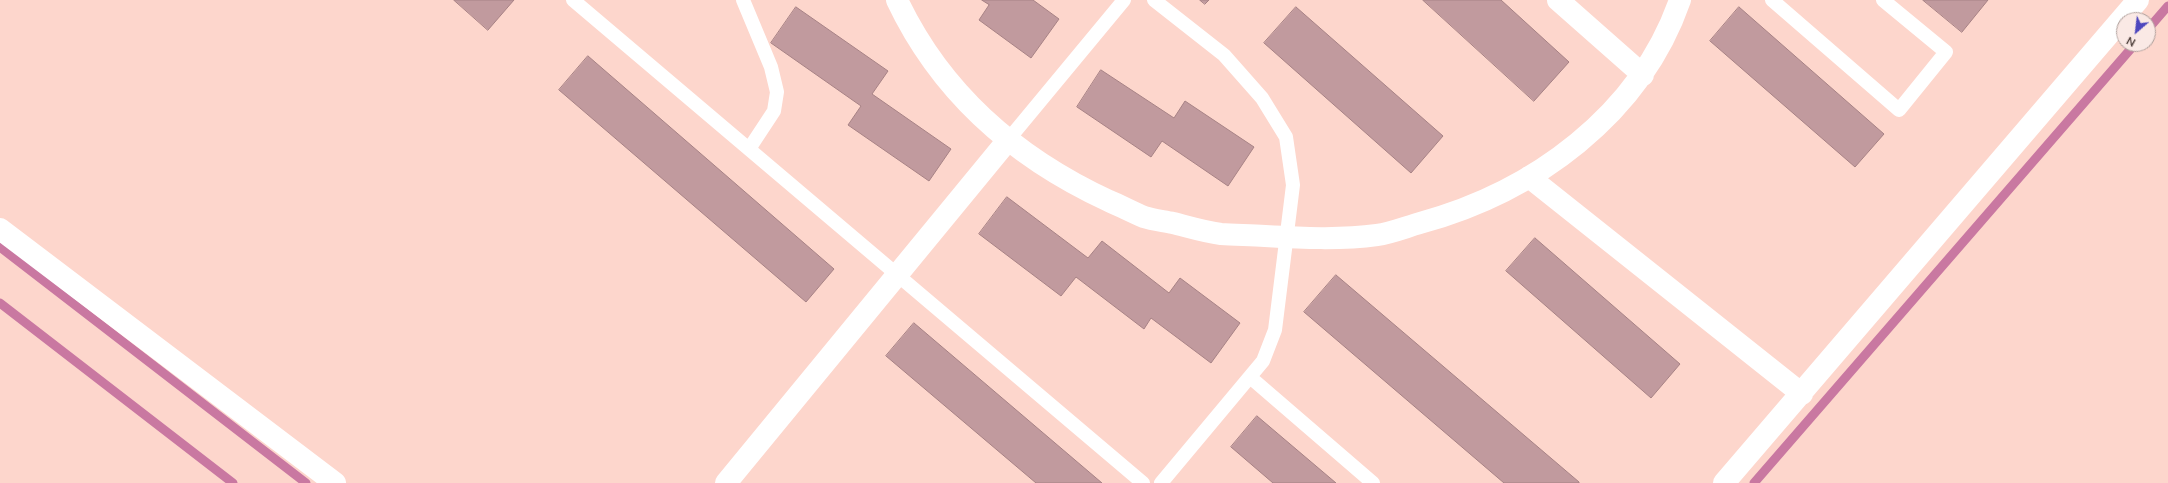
<!DOCTYPE html>
<style>
body{margin:0}
#map{position:relative;width:2168px;height:483px;overflow:hidden;background:#fdd6cc;font-family:Mulish,sans-serif}
canvas{display:block}
.north{position:absolute;left:2116px;top:12px;width:40px;height:40px;box-sizing:border-box;background:#fae9e5;border:1px solid #b1a19d;border-radius:50%;rotate:208deg;font-size:11px;font-weight:700;line-height:16px;text-align:center;color:#443531}
.north::after{content:'';display:block;margin:auto;width:14px;height:18px;background:#4e47be;clip-path:polygon(50% 0,100% 100%,50% 72%,0 100%)}
</style>
<div id="map">
<canvas width="2168" height="483"></canvas>
<div class="north">N</div>
</div>
<script>
const g = document.querySelector('canvas').getContext('2d');
g.lineJoin = 'round';
function stroke(path, color, width, dash) { g.strokeStyle = color; g.lineWidth = width; g.lineCap = dash ? 'butt' : 'round'; g.setLineDash(dash || []); g.stroke(path); }
function fill(path, color) { g.fillStyle = color; g.fill(path, 'evenodd'); }
stroke(new Path2D(`
 M 2148,29 L 2168,6
 M 0,247 L 306,483
 M 0,303 L 233,483
 M 1754,483 L 2135,44`), '#c978a1', 9);
const building = new Path2D(`
 M 454,0 L 514,0 L 488,30 Z
 M 982,0 L 1033,0 L 1059,19 L 1031,58 L 979,20 L 989,5 Z
 M 1200,0 L 1209,0 L 1205,4 Z
 M 1423,0 L 1501,0 L 1569,62 L 1534,101 Z
 M 1923,0 L 1988,0 L 1962,32 Z
 M 796,7 L 888,71 L 872,94 L 951,149 L 929,181 L 848,125 L 861,106 L 771,43 Z
 M 1296,7 L 1443,136 L 1411,173 L 1264,43 Z
 M 1739,7 L 1884,134 L 1855,167 L 1710,41 Z
 M 588,56 L 834,269 L 806,302 L 559,90 Z
 M 1101,70 L 1174,118 L 1185,101 L 1254,147 L 1228,186 L 1162,141 L 1151,157 L 1077,107 Z
 M 1007,197 L 1088,258 L 1102,241 L 1169,293 L 1180,278 L 1240,323 L 1211,363 L 1151,318 L 1144,329 L 1076,277 L 1061,296 L 979,234 Z
 M 1535,238 L 1680,364 L 1651,398 L 1506,271 Z
 M 1336,275 L 1579,482 L 1579,483 L 1504,483 L 1304,312 Z
 M 914,323 L 1102,483 L 1036,483 L 886,356 Z
 M 1257,416 L 1336,483 L 1273,483 L 1231,447 Z`);
fill(building, '#c19a9e');
stroke(building, '#a78285', 1);
stroke(new Path2D(`
 M 573,0 L 1143,483
 M 743,0 L 771,67 L 777,92 L 774,111 L 749,149
 M 1154,0 L 1224,55 L 1262,98 L 1286,137 L 1293,185 L 1275,330 L 1263,361 L 1161,483
 M 1772,0 L 1899,110 L 1946,52 L 1883,0
 M 1008,140 L 1124,0
 M 1250,377 L 1373,483`), '#fff', 14);
stroke(new Path2D(`
 M 897,0 C 941,93 1016,158 1109,201 C 1121,206 1132,212 1144,217 C 1153,220 1164,221 1173,223 C 1189,227 1205,232 1221,234 C 1235,235 1250,235 1265,236 C 1301,238 1341,240 1377,235 C 1391,233 1406,227 1420,223 C 1534,192 1640,115 1680,0
 M 1558,0 L 1643,75
 M 1529,177 L 1802,394
 M 0,229 L 335,483
 M 726,483 L 1008,140
 M 1724,483 L 2138,0`), '#fff', 22);
</script>
